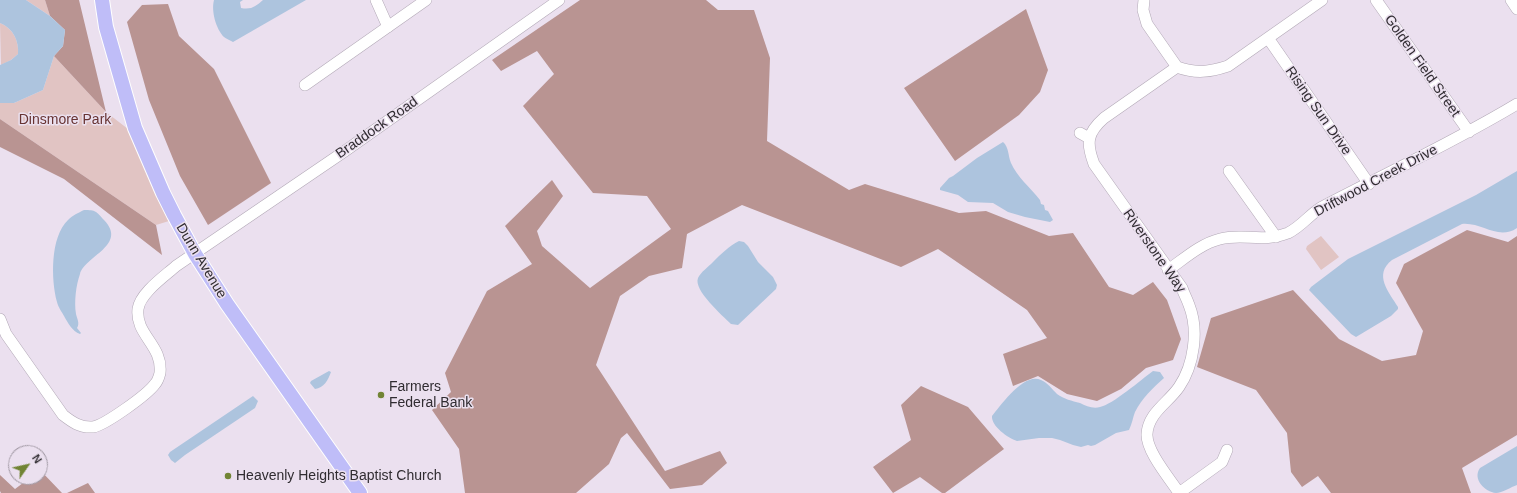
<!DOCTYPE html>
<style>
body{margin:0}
#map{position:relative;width:1517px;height:493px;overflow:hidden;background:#ebe0ef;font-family:Helvetica,sans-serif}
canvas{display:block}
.north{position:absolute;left:8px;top:445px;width:40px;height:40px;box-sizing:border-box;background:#ebe0ef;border:1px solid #a098a3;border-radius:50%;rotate:56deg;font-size:11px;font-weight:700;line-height:16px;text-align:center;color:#302c31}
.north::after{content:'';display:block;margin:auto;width:14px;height:18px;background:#718434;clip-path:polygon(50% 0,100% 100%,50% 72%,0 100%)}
</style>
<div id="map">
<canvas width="1517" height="493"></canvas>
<div class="north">N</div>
</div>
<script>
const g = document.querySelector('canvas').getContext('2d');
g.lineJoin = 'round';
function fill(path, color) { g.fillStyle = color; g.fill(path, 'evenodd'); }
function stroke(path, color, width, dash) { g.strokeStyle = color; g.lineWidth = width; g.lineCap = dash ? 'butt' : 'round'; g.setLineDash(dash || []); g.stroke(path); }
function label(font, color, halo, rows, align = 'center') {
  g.font = font + ' Helvetica,sans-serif'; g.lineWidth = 3; g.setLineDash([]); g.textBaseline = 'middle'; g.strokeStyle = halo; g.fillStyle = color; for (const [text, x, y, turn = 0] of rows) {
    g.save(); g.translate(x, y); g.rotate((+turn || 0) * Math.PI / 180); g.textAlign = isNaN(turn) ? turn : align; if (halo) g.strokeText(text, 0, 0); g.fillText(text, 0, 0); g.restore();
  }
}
fill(new Path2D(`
 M 26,0 L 45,0 L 50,16 Z
 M 0,23 C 13,28 19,41 18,54 L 11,60 L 1,65 Z
 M 54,56 L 106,112 L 128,129 L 169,221 L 156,225 L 0,119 L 0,103 L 14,103 L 43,90 Z
 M 1321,236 L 1339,257 L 1321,270 L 1306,249 L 1307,246 Z`), '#e1c4c3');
fill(new Path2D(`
 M 45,0 L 79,0 L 106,112 L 54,56 L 63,46 L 65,30 L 50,16 Z
 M 580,0 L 706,0 L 718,10 L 754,10 L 770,58 L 767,141 L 849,190 L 865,184 L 959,213 L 986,211 L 1049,236 L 1073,233 L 1109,287 L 1133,295 L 1153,282 L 1167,300 L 1181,339 L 1173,360 L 1146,368 L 1121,389 L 1097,401 L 1067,394 L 1038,376 L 1013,386 L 1003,354 L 1047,338 L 1027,310 L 938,249 L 901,267 L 742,205 L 687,234 L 682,268 L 649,276 L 620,296 L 596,365 L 665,471 L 720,451 L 727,463 L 702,485 L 670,489 L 627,433 L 621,438 L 609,464 L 576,493 L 465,493 L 459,449 L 432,410 L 451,392 L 445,373 L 487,291 L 532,264 L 505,226 L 552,180 L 563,196 L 537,231 L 542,246 L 590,288 L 671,229 L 647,196 L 593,193 L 523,106 L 554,74 L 537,51 L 501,71 L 492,60 Z
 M 168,4 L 179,36 L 214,69 L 271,183 L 208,225 L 180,176 L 149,100 L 127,22 L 142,5 Z
 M 1026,9 L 1048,70 L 1040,92 L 1019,115 L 955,161 L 904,88 Z
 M 0,119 L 156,225 L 162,255 L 64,179 L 0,147 Z
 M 1467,230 L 1508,242 L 1517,236 L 1517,435 L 1462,468 L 1471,493 L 1331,493 L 1318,476 L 1302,487 L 1291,472 L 1287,433 L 1256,390 L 1197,367 L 1211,318 L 1293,290 L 1339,339 L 1382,361 L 1416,355 L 1423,331 L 1396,283 L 1404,264 Z
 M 921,386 L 968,407 L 1004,449 L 945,493 L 942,493 L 920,477 L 893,493 L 873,467 L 911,440 L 901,405 Z
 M 40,470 L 62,493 L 1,493 L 0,491 L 0,475 L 15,489 L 31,477 L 40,477 Z
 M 88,483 L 95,493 L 67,493 Z`), '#b99492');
fill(new Path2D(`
 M 0,0 L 26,0 L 50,16 L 65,30 L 63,46 L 54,56 L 43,90 L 14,103 L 0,103 L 0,65 L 11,60 L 18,54 C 19,41 13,28 0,23 Z
 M 214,0 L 243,0 L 240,2 L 241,8 C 252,10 256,6 263,0 L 306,0 L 233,42 C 230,40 226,39 224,37 C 216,29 211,11 214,0 Z
 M 1003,142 C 1009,147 1008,156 1011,163 C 1017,177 1030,187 1040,200 L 1041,204 L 1044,205 L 1045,210 L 1048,211 L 1053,220 L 1050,222 L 1025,217 L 1008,212 L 993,203 L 968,202 L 958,195 L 940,190 L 940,188 L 949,178 L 953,176 L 977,158 Z
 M 1517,171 L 1517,228 C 1498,241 1482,222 1462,224 L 1392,260 C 1373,275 1389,292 1398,307 L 1398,309 L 1391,316 L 1356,337 L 1351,334 L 1309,290 L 1311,287 L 1348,259 L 1476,195 Z
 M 84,210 C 96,210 96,211 104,220 C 128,245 85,256 80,274 C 76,285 74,302 76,314 C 77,319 80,323 77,328 L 81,333 L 80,334 C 72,331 68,323 64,316 C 62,312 58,307 57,302 C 51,280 50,237 68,220 C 73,215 78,213 84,210 Z
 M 739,241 L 744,242 L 748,246 L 758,262 L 773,277 L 777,285 L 776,289 L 738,325 L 731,324 C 723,316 693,290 698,278 C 701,272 708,267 713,262 C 721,254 729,246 739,241 Z
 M 329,371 L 331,372 C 328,380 324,388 315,389 L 310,383 L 311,381 Z
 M 1153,371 L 1160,372 L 1164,378 C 1153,388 1142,398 1135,412 C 1133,417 1132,424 1129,430 L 1116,433 L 1095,445 L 1091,446 L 1088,445 L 1081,447 L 1073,445 L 1060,440 L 1052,438 L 1039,438 L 1017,441 C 1008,438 991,426 992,416 C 1001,405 1024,372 1041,380 C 1048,383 1052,389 1057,394 C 1064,399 1072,401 1080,403 C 1086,406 1093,409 1100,407 C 1112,405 1142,379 1153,371 Z
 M 253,396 L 258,401 L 255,408 L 185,455 L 175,463 L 171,460 L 168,455 L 170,452 Z
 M 1517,446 L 1517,485 C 1511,487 1502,493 1496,493 C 1485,492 1472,479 1480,468 Z`), '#adc4de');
const minor = new Path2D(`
 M 376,0 L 388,27
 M 1144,0 L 1143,10 L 1147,24 L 1177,67
 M 1376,0 L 1469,132
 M 1511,0 L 1517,9
 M 1268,38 L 1369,184
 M 305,85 L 426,0
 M 1080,133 L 1089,138
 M 1229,171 L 1276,237
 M 1168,270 C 1184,259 1200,244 1220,239 C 1243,233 1263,243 1288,233 C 1301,227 1310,214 1322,207 C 1387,173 1454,142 1517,104
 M 0,319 L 6,334 L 63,415 C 72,422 80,428 93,427 C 105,425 147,395 155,384 C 158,381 159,377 160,373 C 163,345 135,335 138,309 C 140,293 165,276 176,266 L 345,151 L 559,0
 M 1179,493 C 1170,479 1146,451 1147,434 C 1148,413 1168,403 1179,387 C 1194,365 1199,330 1189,305 C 1187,299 1184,294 1182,288 L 1094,164 C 1086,143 1087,133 1104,118 L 1177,67 C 1196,74 1210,72 1228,66 L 1322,0
 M 1179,493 L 1222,462 L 1227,450`);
const major = new Path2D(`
 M 102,0 L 106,27 L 135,128 L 163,193 L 174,215 L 195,254 L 227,304 L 360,493`);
stroke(minor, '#b2a8b6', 12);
stroke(major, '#fff', 16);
stroke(minor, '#fff', 11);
stroke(major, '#bfbdf8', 14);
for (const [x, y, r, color] of [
 [381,395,4,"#718434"],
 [228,476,4,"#718434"]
]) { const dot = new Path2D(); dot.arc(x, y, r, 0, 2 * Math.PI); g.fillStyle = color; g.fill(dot); stroke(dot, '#ebe0ef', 1.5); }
label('14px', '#302c31', '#ebe0ef', [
 ["Golden Field Street",1422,66,55],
 ["Rising Sun Drive",1318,111,55],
 ["Braddock Road",377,128,-35],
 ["Driftwood Creek Drive",1376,181,-28],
 ["Riverstone Way",1154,251,55],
 ["Dunn Avenue",201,261,59]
]);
label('14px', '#673332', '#ebe0ef', [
 ["Dinsmore Park",65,120]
]);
label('14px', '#302c31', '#ebe0ef', [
 ["Farmers",389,387],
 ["Federal Bank",389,403],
 ["Heavenly Heights Baptist Church",236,476]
], 'left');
</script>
